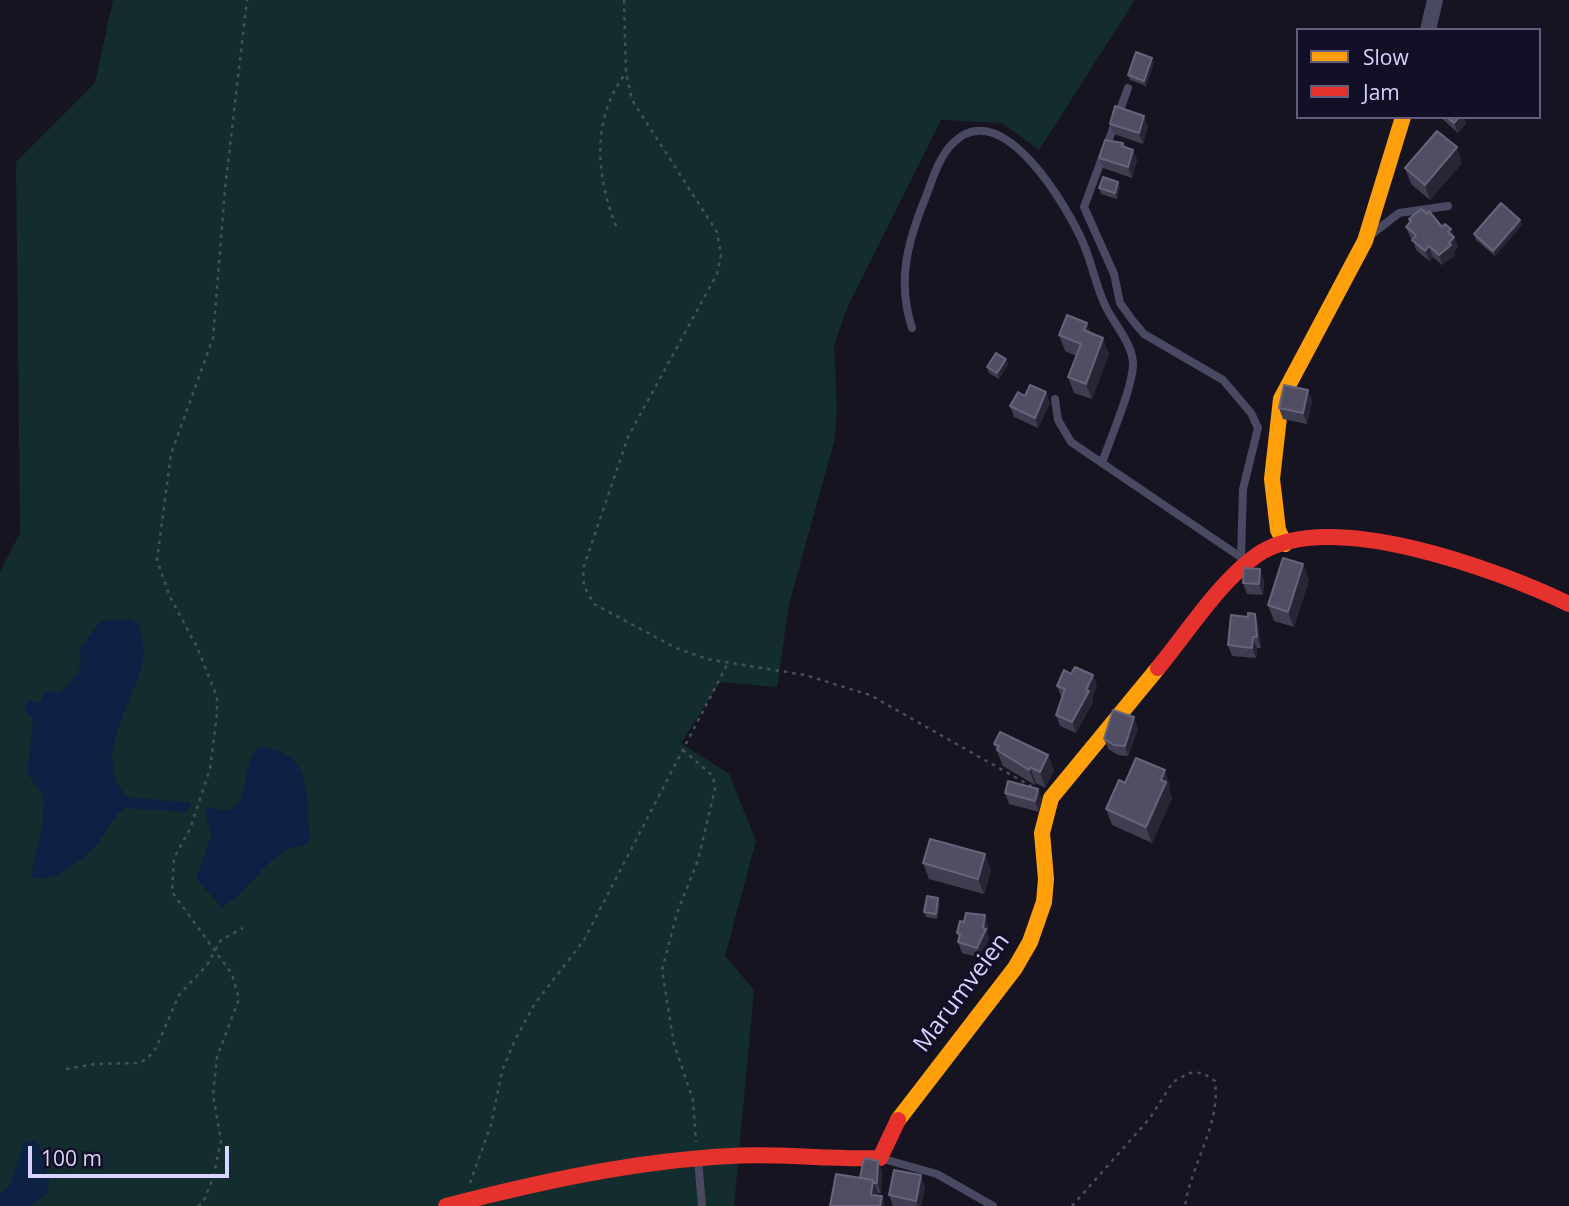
<!DOCTYPE html>
<style>
body{margin:0}
#map{position:relative;width:1569px;height:1206px;overflow:hidden;background:#161421;font-family:"Open Sans",sans-serif}
canvas{display:block}
.legend{position:absolute;left:1296px;top:28px;width:245px;height:91px;box-sizing:border-box;background:#130f26;border:2px solid #625e7d;margin:0;padding:9px 12px;list-style:none;font-size:21px;color:#d9d4ff}
.legend li{display:flex;align-items:center;gap:14px;height:35px}
.legend b{width:35px;border:2px solid #625e7d}
.scale{position:absolute;left:28px;top:1146px;width:201px;height:32px;box-sizing:border-box;border:4px solid #d9d4ff;border-top:0;padding-left:9px;font-size:21px;line-height:24px;white-space:nowrap;color:#d9d4ff;-webkit-text-stroke:5px #130f26;paint-order:stroke}
</style>
<div id="map">
<canvas width="1569" height="1206"></canvas>
<ul class="legend">
<li><b style="height:9px;background:#ff9f0a"></b>Slow</li>
<li><b style="height:9px;background:#e5322d"></b>Jam</li>
</ul>
<div class="scale">100 m</div>
</div>
<script>
const g = document.querySelector('canvas').getContext('2d');
g.lineJoin = 'round';
function fill(path, color) { g.fillStyle = color; g.fill(path, 'evenodd'); }
function stroke(path, color, width, dash) { g.strokeStyle = color; g.lineWidth = width; g.lineCap = dash ? 'butt' : 'round'; g.setLineDash(dash || []); g.stroke(path); }
function label(font, color, halo, rows, align = 'center') {
  g.font = font + ' "Open Sans",sans-serif'; g.lineWidth = 7; g.setLineDash([]); g.textBaseline = 'middle'; g.strokeStyle = halo; g.fillStyle = color; for (const [text, x, y, turn = 0] of rows) {
    g.save(); g.translate(x, y); g.rotate((+turn || 0) * Math.PI / 180); g.textAlign = isNaN(turn) ? turn : align; if (halo) g.strokeText(text, 0, 0); g.fillText(text, 0, 0); g.restore();
  }
}
fill(new Path2D(`
 M 113,0 L 1135,0 L 1039,150 L 1002,123 L 941,120 L 848,306 L 834,345 L 837,411 L 834,442 L 789,604 L 777,687 L 720,682 L 681,743 L 729,774 L 756,841 L 725,956 L 754,990 L 734,1206 L 0,1206 L 0,572 L 20,533 L 16,162 L 95,83 Z`), '#132c2d');
fill(new Path2D(`
 M 129,619 L 139,624 C 142,637 145,648 143,661 C 136,691 118,719 113,748 C 110,763 116,790 129,797 L 191,803 L 187,812 L 125,808 C 113,815 107,832 98,843 C 83,859 54,886 31,876 L 43,823 L 44,797 L 27,773 L 33,720 L 24,709 L 28,701 L 40,702 L 46,691 L 59,693 C 76,679 83,672 80,649 L 100,622 Z
 M 260,746 C 316,754 305,797 310,839 L 307,845 C 265,849 255,889 222,907 L 196,879 L 212,833 L 205,814 L 208,807 C 215,807 223,812 230,810 C 249,804 242,760 260,746 Z
 M 37,1140 L 49,1180 L 48,1193 L 30,1206 L 0,1206 L 0,1195 L 11,1182 L 24,1142 Z`), '#0d2144');
stroke(new Path2D(`
 M 624,0 L 626,73 L 632,100 L 717,232 L 721,255 L 717,274 L 628,437 L 583,569 L 584,586 L 594,604 L 676,648 L 707,659 L 805,675 L 870,695 L 1036,789
 M 616,226 C 596,176 591,118 626,73
 M 683,750 L 713,776 L 715,789 L 698,860 L 677,913 L 662,970 L 674,1044 L 693,1100 L 696,1142
 M 66,1069 L 95,1064 L 138,1063 L 147,1059 L 156,1048 L 179,995 L 207,965 L 221,940 L 243,928
 M 470,1183 L 491,1125 L 502,1071 L 515,1040 L 534,1005 L 584,940 L 728,663
 M 198,1206 L 203,1203 L 213,1178 L 221,1141 L 213,1095 L 217,1057 L 239,999 L 232,974 L 172,892 L 174,858 L 190,829 L 210,769 L 217,714 L 217,697 L 197,647 L 170,597 L 157,560 L 171,454 L 213,338 L 225,189 L 247,0
 M 1072,1206 L 1150,1118 L 1173,1082 L 1189,1073 L 1203,1073 L 1215,1081 C 1221,1124 1191,1164 1185,1206`), '#44505f', 2.5, [3.5, 5]);
stroke(new Path2D(`
 M 1128,88 L 1084,207 L 1114,274 L 1120,303 L 1133,321 L 1144,334 L 1223,380 L 1251,413 L 1258,428 L 1243,489 L 1241,557
 M 1372,234 L 1399,213 L 1448,206
 M 912,328 C 897,282 907,243 925,199 C 932,181 938,158 953,143 C 1002,93 1069,209 1084,245 C 1092,264 1096,286 1105,305 C 1113,323 1131,341 1133,362 C 1134,385 1110,439 1102,463
 M 1055,399 L 1058,420 L 1071,442 L 1242,558
 M 880,1158 L 937,1174 L 993,1206
 M 698,1159 L 702,1206`), '#4a4962', 8);
stroke(new Path2D(`
 M 1428,30 L 1435,0`), '#4a4962', 16);
stroke(new Path2D(`
 M 1285,544 L 1278,530 L 1272,479 L 1281,399 L 1365,241 L 1403,117
 M 898,1120 L 1015,968 L 1030,942 L 1044,902 L 1046,879 L 1042,833 L 1051,798 L 1158,668`), '#ff9f0a', 16);
stroke(new Path2D(`
 M 1158,668 C 1187,633 1220,581 1257,555 C 1328,506 1498,570 1569,604
 M 446,1206 C 539,1182 634,1161 730,1156 C 780,1153 830,1160 880,1158 L 898,1120`), '#e5322d', 16);
fill(new Path2D(`
 M 1154,63 L 1146,86 L 1130,80 L 1128,75 Z
 M 1440,117 L 1464,117 L 1466,124 L 1458,133 Z
 M 1110,124 L 1148,126 L 1143,144 L 1114,134 Z
 M 1123,143 L 1125,147 L 1133,150 L 1137,160 L 1132,178 L 1103,168 L 1099,158 Z
 M 1462,163 L 1430,200 L 1411,184 L 1405,168 Z
 M 1120,187 L 1117,199 L 1101,194 L 1099,188 Z
 M 1409,219 L 1451,229 L 1458,247 L 1454,252 L 1455,255 L 1442,265 L 1433,257 L 1429,261 L 1416,250 L 1413,240 L 1410,237 L 1406,227 L 1410,222 Z
 M 1522,225 L 1495,256 L 1476,240 L 1474,234 Z
 M 1090,333 L 1109,354 L 1092,399 L 1074,393 L 1068,377 L 1076,356 L 1065,351 L 1059,335 Z
 M 1008,364 L 999,379 L 989,373 L 987,367 Z
 M 1308,390 L 1312,401 L 1307,424 L 1283,419 L 1279,408 Z
 M 1025,396 L 1050,403 L 1038,428 L 1014,417 L 1010,406 Z
 M 1264,580 L 1263,595 L 1247,594 L 1243,583 Z
 M 1309,580 L 1294,627 L 1274,621 L 1268,605 Z
 M 1255,614 L 1258,624 L 1261,648 L 1257,648 L 1256,658 L 1232,656 L 1228,645 L 1248,617 Z
 M 1071,674 L 1097,685 L 1092,698 L 1093,702 L 1076,733 L 1060,726 L 1056,715 L 1062,697 L 1061,696 L 1057,686 Z
 M 1138,728 L 1128,756 L 1118,755 L 1108,749 L 1104,739 Z
 M 994,744 L 1048,755 L 1054,771 L 1045,788 L 1036,783 L 1035,785 L 1003,766 Z
 M 1125,783 L 1170,786 L 1169,790 L 1172,798 L 1152,843 L 1112,825 L 1106,809 Z
 M 1038,789 L 1042,800 L 1039,812 L 1009,804 L 1005,793 Z
 M 923,863 L 991,870 L 984,894 L 929,879 Z
 M 940,904 L 937,919 L 926,917 L 924,912 Z
 M 988,926 L 987,933 L 989,939 L 981,958 L 962,953 L 958,942 L 959,938 L 957,933 Z
 M 878,1161 L 882,1172 L 881,1193 L 878,1193 L 879,1196 L 882,1196 L 885,1206 L 830,1206 Z
 M 925,1186 L 921,1206 L 893,1206 L 889,1195 Z`), '#403d50');
fill(new Path2D(`
 M 1152,58 L 1154,63 L 1146,86 L 1144,81 Z
 M 1144,116 L 1148,126 L 1143,144 L 1139,133 Z
 M 1459,117 L 1464,117 L 1466,124 L 1458,133 L 1454,123 Z
 M 1457,147 L 1462,163 L 1430,200 L 1425,185 Z
 M 1133,150 L 1137,160 L 1132,178 L 1128,167 Z
 M 1118,182 L 1120,187 L 1117,199 L 1115,193 Z
 M 1520,220 L 1522,225 L 1495,256 L 1493,251 Z
 M 1451,229 L 1458,247 L 1454,252 L 1455,255 L 1442,265 L 1439,255 L 1448,232 Z
 M 1429,246 L 1433,257 L 1429,261 L 1425,251 Z
 M 1087,323 L 1093,339 L 1084,330 Z
 M 1103,338 L 1109,354 L 1092,399 L 1086,384 Z
 M 1006,359 L 1008,364 L 999,379 L 997,373 Z
 M 1308,390 L 1312,401 L 1307,424 L 1303,413 Z
 M 1046,392 L 1050,403 L 1038,428 L 1035,418 Z
 M 1303,564 L 1309,580 L 1294,627 L 1288,612 Z
 M 1260,569 L 1264,580 L 1263,595 L 1259,584 Z
 M 1255,614 L 1258,624 L 1261,648 L 1257,637 Z
 M 1253,637 L 1257,648 L 1256,658 L 1252,648 Z
 M 1093,675 L 1097,685 L 1092,698 L 1093,702 L 1076,733 L 1072,722 Z
 M 1134,717 L 1138,728 L 1128,756 L 1125,746 Z
 M 1048,755 L 1054,771 L 1045,788 L 1040,772 Z
 M 1030,767 L 1036,783 L 1035,785 L 1029,770 Z
 M 1165,770 L 1170,786 L 1169,790 L 1172,798 L 1152,843 L 1146,827 L 1161,780 Z
 M 1038,789 L 1042,800 L 1039,812 L 1035,801 Z
 M 985,854 L 991,870 L 984,894 L 978,879 Z
 M 938,898 L 940,904 L 937,919 L 936,914 Z
 M 985,915 L 988,926 L 987,933 L 989,939 L 981,958 L 977,948 L 983,928 Z
 M 878,1161 L 882,1172 L 881,1193 L 877,1183 Z
 M 921,1175 L 925,1186 L 921,1206 L 918,1206 L 916,1201 Z
 M 873,1180 L 881,1201 L 882,1196 L 885,1206 L 875,1206 L 871,1195 Z`), '#282635');
const building = new Path2D(`
 M 1136,52 L 1152,58 L 1144,81 L 1128,75 Z
 M 1115,106 L 1144,116 L 1139,133 L 1110,124 Z
 M 1447,117 L 1459,117 L 1454,123 Z
 M 1437,131 L 1457,147 L 1425,185 L 1405,168 Z
 M 1105,140 L 1123,143 L 1122,146 L 1133,150 L 1128,167 L 1099,158 Z
 M 1103,177 L 1118,182 L 1115,193 L 1099,188 Z
 M 1501,203 L 1520,220 L 1493,251 L 1474,234 Z
 M 1421,209 L 1427,214 L 1429,211 L 1442,227 L 1445,224 L 1451,229 L 1448,232 L 1454,237 L 1449,243 L 1451,245 L 1439,255 L 1429,246 L 1425,251 L 1412,240 L 1416,235 L 1406,227 L 1411,221 L 1409,219 Z
 M 1067,315 L 1087,323 L 1084,330 L 1103,338 L 1086,384 L 1068,377 L 1081,344 L 1059,335 Z
 M 996,353 L 1006,359 L 997,373 L 987,367 Z
 M 1030,385 L 1046,392 L 1035,418 L 1010,406 L 1018,392 L 1025,396 Z
 M 1284,385 L 1308,390 L 1303,413 L 1279,408 Z
 M 1283,558 L 1303,564 L 1288,612 L 1268,605 Z
 M 1244,568 L 1260,569 L 1259,584 L 1243,583 Z
 M 1248,613 L 1255,614 L 1257,637 L 1253,637 L 1252,648 L 1228,645 L 1231,615 L 1248,617 Z
 M 1075,667 L 1093,675 L 1086,690 L 1089,691 L 1072,722 L 1056,715 L 1065,689 L 1057,686 L 1064,670 L 1071,674 Z
 M 1113,710 L 1134,717 L 1125,746 L 1114,745 L 1104,739 Z
 M 1000,732 L 1048,755 L 1040,772 L 1030,767 L 1029,770 L 997,750 L 999,746 L 994,744 Z
 M 1136,758 L 1165,770 L 1161,780 L 1166,782 L 1146,827 L 1106,809 L 1119,780 L 1125,783 Z
 M 1008,781 L 1038,789 L 1035,801 L 1005,793 Z
 M 930,839 L 985,854 L 978,879 L 923,863 Z
 M 927,896 L 938,898 L 936,914 L 924,912 Z
 M 966,913 L 985,915 L 983,928 L 986,929 L 977,948 L 958,942 L 960,934 L 957,933 L 960,921 L 964,922 Z
 M 864,1158 L 878,1161 L 877,1183 L 874,1183 L 873,1180 L 860,1178 Z
 M 894,1170 L 921,1175 L 916,1201 L 889,1195 Z
 M 836,1174 L 873,1180 L 871,1195 L 882,1196 L 880,1206 L 830,1206 Z`);
fill(building, '#504e63');
stroke(building, '#66637b', 2);
label('24px', '#d9d4ff', '#130f26', [
 ["Marumveien",962,993,-53]
]);
</script>
